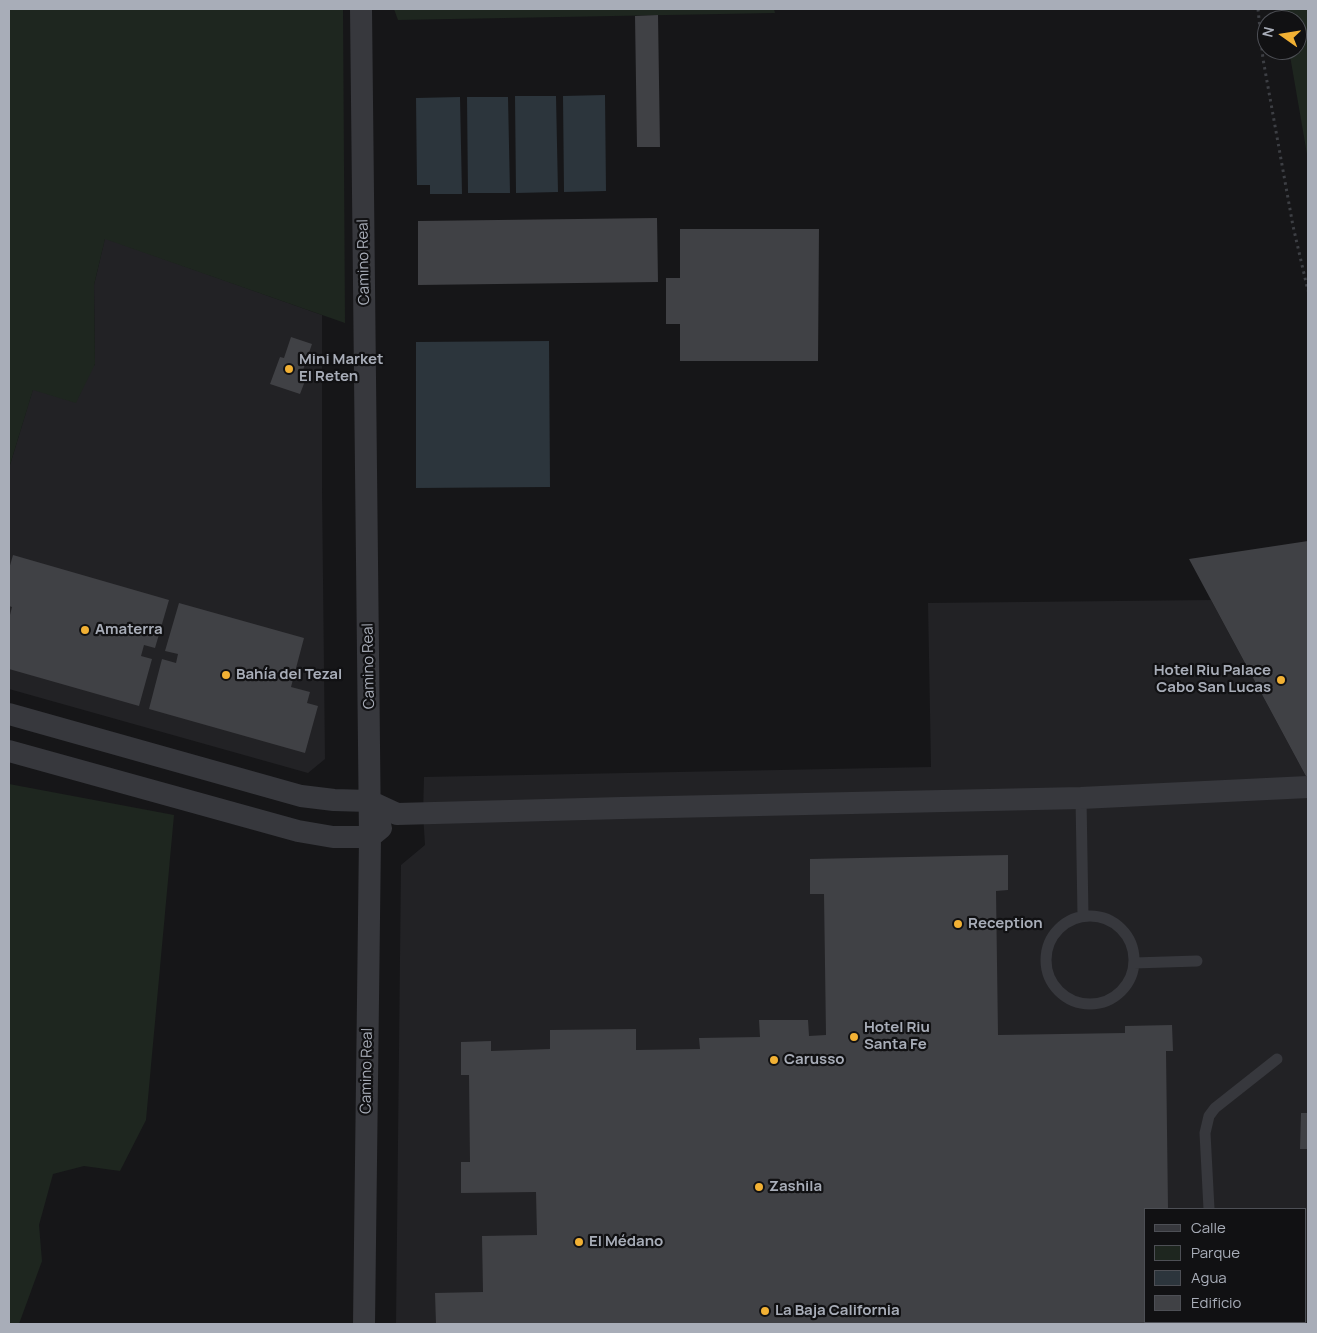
<!DOCTYPE html>
<meta charset="utf-8">
<style>
body{margin:0}
#map{position:relative;width:1317px;height:1333px;overflow:hidden;background:#161618;font-family:Manrope,sans-serif}
canvas{display:block}
.frame{position:absolute;inset:0;border:10px solid #a8adb8;pointer-events:none}
.legend{position:absolute;left:1144px;top:1208px;width:162px;height:115px;box-sizing:border-box;background:#111113;border:1px solid #4d4f55;margin:0;padding:6px 9px;list-style:none;font-size:15px;color:#a8adb8}
.legend li{display:flex;align-items:center;gap:10px;height:25px}
.legend b{width:25px;border:1px solid #4d4f55}
.north{position:absolute;left:1257px;top:10px;width:50px;height:50px;box-sizing:border-box;background:#111113;border:1px solid #4d4f55;border-radius:50%;rotate:283deg;font-size:14px;font-weight:700;line-height:20px;text-align:center;color:#a8adb8}
.north::after{content:'';display:block;margin:auto;width:18px;height:22px;background:#f2b134;clip-path:polygon(50% 0,100% 100%,50% 72%,0 100%)}
</style>
<div id="map">
<canvas width="1317" height="1333"></canvas>
<div class="frame"></div>
<ul class="legend">
<li><b style="height:6px;background:#37383d"></b>Calle</li>
<li><b style="height:14px;background:#1e261f"></b>Parque</li>
<li><b style="height:14px;background:#2c353c"></b>Agua</li>
<li><b style="height:14px;background:#404145"></b>Edificio</li>
</ul>
<div class="north">N</div>
</div>
<script>
const g = document.querySelector('canvas').getContext('2d');
g.lineJoin = 'round';
function fill(path, color) { g.fillStyle = color; g.fill(path, 'evenodd'); }
function stroke(path, color, width, dash) { g.strokeStyle = color; g.lineWidth = width; g.lineCap = dash ? 'butt' : 'round'; g.setLineDash(dash || []); g.stroke(path); }
function label(font, color, halo, rows, align = 'center') {
  g.font = font + ' Manrope,sans-serif'; g.lineWidth = 4.5; g.setLineDash([]); g.textBaseline = 'middle'; g.strokeStyle = halo; g.fillStyle = color; for (const [text, x, y, turn = 0] of rows) {
    g.save(); g.translate(x, y); g.rotate((+turn || 0) * Math.PI / 180); g.textAlign = isNaN(turn) ? turn : align; if (halo) g.strokeText(text, 0, 0); g.fillText(text, 0, 0); g.restore();
  }
}
fill(new Path2D(`
 M 105,238 L 322,315 L 322,488 L 325,759 L 308,773 L 9,689 L 9,468 L 33,389 L 95,365 L 94,285 Z
 M 1211,600 L 1308,780 L 1308,1324 L 396,1324 L 401,865 L 425,845 L 423,814 L 424,777 L 931,767 L 928,603 ZM 1146,1209 L 1306,1209 L 1306,1322 L 1146,1322 Z`), '#222225');
fill(new Path2D(`
 M 9,9 L 343,9 L 345,323 L 105,239 L 94,285 L 95,364 L 76,403 L 33,390 L 9,468 Z
 M 394,9 L 774,9 L 775,13 L 398,20 Z
 M 1282,9 L 1308,9 L 1308,160 L 1289,50 L 1297,50 L 1297,20 L 1283,20 Z
 M 9,784 L 174,815 L 146,1120 L 120,1171 L 84,1166 L 53,1174 L 39,1225 L 42,1261 L 19,1324 L 9,1324 Z`), '#1e261f');
fill(new Path2D(`
 M 605,95 L 606,191 L 564,192 L 563,96 Z
 M 556,96 L 558,192 L 516,193 L 515,96 Z
 M 460,97 L 462,194 L 430,194 L 430,185 L 417,185 L 416,98 Z
 M 467,97 L 508,97 L 510,193 L 468,193 Z
 M 549,341 L 550,487 L 416,488 L 416,342 Z`), '#2c353c');
fill(new Path2D(`
 M 658,15 L 660,147 L 637,147 L 635,16 Z
 M 657,218 L 658,282 L 418,285 L 418,221 Z
 M 680,229 L 819,229 L 818,361 L 680,361 L 680,324 L 666,324 L 666,278 L 680,278 Z
 M 291,337 L 312,344 L 300,379 L 305,381 L 300,394 L 270,384 L 280,357 L 284,358 Z
 M 1308,541 L 1308,780 L 1189,559 Z
 M 13,555 L 169,600 L 155,648 L 144,645 L 141,656 L 152,659 L 139,706 L 9,669 L 9,615 L 10,615 L 12,607 L 9,606 L 9,569 Z
 M 179,603 L 304,638 L 291,687 L 310,692 L 307,703 L 318,706 L 305,753 L 149,709 L 162,659 L 176,663 L 178,654 L 165,651 Z
 M 1008,855 L 1008,890 L 996,891 L 998,1035 L 1125,1033 L 1125,1026 L 1172,1025 L 1173,1051 L 1166,1051 L 1168,1209 L 1146,1209 L 1146,1322 L 1152,1322 L 1152,1324 L 436,1324 L 435,1293 L 483,1292 L 482,1236 L 537,1235 L 536,1192 L 461,1193 L 461,1162 L 470,1162 L 469,1075 L 461,1075 L 461,1042 L 491,1041 L 491,1051 L 550,1049 L 550,1030 L 636,1029 L 636,1050 L 700,1049 L 699,1038 L 760,1037 L 759,1020 L 808,1020 L 809,1036 L 826,1035 L 824,894 L 810,894 L 810,859 Z
 M 1301,1113 L 1308,1113 L 1308,1149 L 1300,1149 Z`), '#404145');
stroke(new Path2D(`
 M 1258,9 L 1263,59 L 1293,226 L 1308,291`), '#3d3f44', 3, [2.5, 4]);
stroke(new Path2D(`
 M 1081,798 L 1083,916
 M1046 960a44 44 0 1 1 88 0a44 44 0 1 1-88 0Z
 M 1134,963 L 1197,961
 M 1209,1209 L 1205,1133 L 1209,1116 L 1215,1108 L 1277,1059
 M 1216,1322 L 1216,1324`), '#37383d', 11);
stroke(new Path2D(`
 M 361,9 L 370,837 L 364,1324
 M 9,714 L 301,796 L 334,800 L 369,801 L 397,814 L 622,808 L 1081,798 L 1308,787
 M 9,751 L 298,831 L 333,837 L 370,837 L 381,828`), '#37383d', 22);
for (const [x, y, r, color] of [
 [289,369,5,"#f2b134"],
 [85,630,5,"#f2b134"],
 [226,675,5,"#f2b134"],
 [1281,680,5,"#f2b134"],
 [958,924,5,"#f2b134"],
 [854,1037,5,"#f2b134"],
 [774,1060,5,"#f2b134"],
 [759,1187,5,"#f2b134"],
 [579,1242,5,"#f2b134"],
 [765,1311,5,"#f2b134"]
]) { const dot = new Path2D(); dot.arc(x, y, r, 0, 2 * Math.PI); g.fillStyle = color; g.fill(dot); stroke(dot, '#111113', 2); }
label('15px', '#a8adb8', '#111113', [
 ["Camino Real",364,262,-91],
 ["Camino Real",369,666,-91],
 ["Camino Real",367,1071,-89]
]);
label('bold 15px', '#a8adb8', '#111113', [
 ["Mini Market",299,360],
 ["El Reten",299,377],
 ["Amaterra",95,630],
 ["Hotel Riu Palace",1271,671,"right"],
 ["Cabo San Lucas",1271,688,"right"],
 ["Bahía del Tezal",236,675],
 ["Reception",968,924],
 ["Hotel Riu",864,1028],
 ["Santa Fe",864,1045],
 ["Carusso",784,1060],
 ["Zashila",769,1187],
 ["El Médano",589,1242],
 ["La Baja California",775,1311]
], 'left');
</script>
